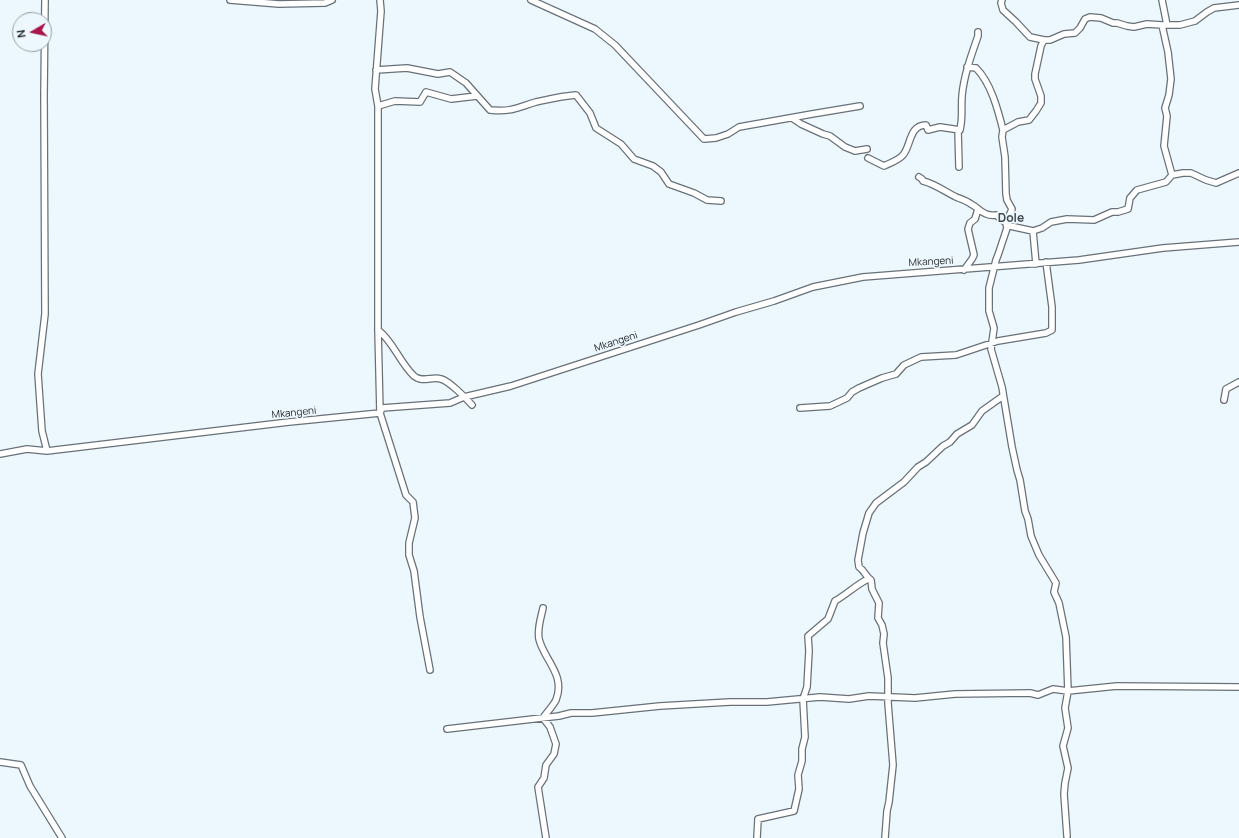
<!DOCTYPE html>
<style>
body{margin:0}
#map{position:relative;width:1239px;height:838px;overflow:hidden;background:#edf7fe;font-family:Manrope,sans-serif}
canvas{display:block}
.north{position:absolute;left:12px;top:12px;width:40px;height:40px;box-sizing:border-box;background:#edf7fe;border:1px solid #9aa2a7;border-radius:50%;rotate:261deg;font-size:11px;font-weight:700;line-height:16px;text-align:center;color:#1e2224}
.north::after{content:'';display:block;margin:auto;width:14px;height:18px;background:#a9154a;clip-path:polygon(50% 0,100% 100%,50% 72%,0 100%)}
</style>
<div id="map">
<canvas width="1239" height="838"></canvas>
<div class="north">N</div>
</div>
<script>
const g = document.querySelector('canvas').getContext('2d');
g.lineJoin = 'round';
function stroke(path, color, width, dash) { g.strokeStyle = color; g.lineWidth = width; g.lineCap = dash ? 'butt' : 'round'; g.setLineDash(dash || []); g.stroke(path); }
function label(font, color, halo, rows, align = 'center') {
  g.font = font + ' Manrope,sans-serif'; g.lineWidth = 3.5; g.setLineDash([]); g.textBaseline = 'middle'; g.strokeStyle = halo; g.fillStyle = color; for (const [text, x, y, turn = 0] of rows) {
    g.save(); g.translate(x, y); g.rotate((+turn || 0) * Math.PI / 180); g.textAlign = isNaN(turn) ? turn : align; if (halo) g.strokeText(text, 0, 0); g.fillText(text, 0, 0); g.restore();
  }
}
const minor = new Path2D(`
 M 45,0 L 44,96 L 45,314 L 38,374 L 42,431 L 47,451
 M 230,0 L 279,4 L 325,3 L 332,0
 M 380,0 L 381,11 L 375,89 L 378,106 L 378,330 L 380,413 L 406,495 L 413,502 L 415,518 L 409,543 L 409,555 L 414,571 L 420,617 L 430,670
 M 531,0 L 595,29 L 615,45 L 704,139 L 716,138 L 728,134 L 739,127 L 812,114 L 860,106
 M 1002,0 L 1001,3 L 1003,10 L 1016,22 L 1030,37 L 1044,40
 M 1162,0 L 1167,25
 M 967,67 L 976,68 C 991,83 998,110 1003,130 L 1002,137 L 1005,157 L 1006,194 L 1007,200 L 1012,209 L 1006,223 L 1007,228 L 998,255 L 996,260 L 989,288 L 989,311 L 994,328 L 991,349 L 1002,387 L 1012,447 L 1017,470 L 1020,480 L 1025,511 L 1028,519 L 1031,536 L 1039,555 L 1056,583 L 1054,592 L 1059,603 L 1066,637 L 1068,691 L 1065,708 L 1068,728 L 1063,746 L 1068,768 L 1065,783 L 1064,794 L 1067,836
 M 376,70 L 407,68 L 438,74 L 450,72 L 466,83 L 490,110 C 512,112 516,108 536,102 C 550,99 562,96 576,95 L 590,113 L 596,128 L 621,144 L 634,159 L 653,166 L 661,172 L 669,184 L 694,193 L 707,200 L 721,201
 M 378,106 L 395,101 L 420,102 L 426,92 L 451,99 L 477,96
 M 792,118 L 801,124 L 823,134 L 830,136 L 845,147 L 855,151 L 867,149
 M 958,130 L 959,167
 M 1003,130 L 1018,122 L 1029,120 L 1036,111 L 1041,103 L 1041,96 L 1035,79 L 1035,74 L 1041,46 L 1044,40 L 1050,40 L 1064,34 L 1075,33 L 1080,28 L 1085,19 L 1090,17 L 1101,18 L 1113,23 L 1117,23 L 1127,26 L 1134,27 L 1147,24 L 1162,25
 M 868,158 L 884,166 C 890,163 899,160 903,155 C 911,146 909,125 926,125 L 928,130 L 940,127 L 960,130 C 963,116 961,109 962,96 C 964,75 971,56 978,36 L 978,32
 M 1172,175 L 1164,146 L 1167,116 L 1165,108 L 1169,95 L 1171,79 L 1168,52 L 1162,25 L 1180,25 L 1195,21 L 1207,12 L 1214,8 L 1239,5
 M 919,177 L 922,179 L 923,181 C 933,183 946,192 956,197 C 961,199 967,201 971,204 C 980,209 985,217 996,215 L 1010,226 L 1033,231 L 1036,264
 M 1033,231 L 1042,228 L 1051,222 L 1067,219 L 1094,220 L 1112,212 L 1118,212 L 1128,209 L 1130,198 L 1137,190 L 1166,182 L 1172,175 L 1183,173 L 1191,173 L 1206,180 L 1216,183 L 1239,173
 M 964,270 L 972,259 L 974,255 L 968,229 L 970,223 L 975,219 L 978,209
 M 378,330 C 393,341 400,363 414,376 C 422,383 433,376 441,379 C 449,381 466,398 472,405
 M 1224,400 L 1226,389 L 1239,382
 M 800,408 L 830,406 L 847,398 L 852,392 L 859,388 L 882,378 L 896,374 L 904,365 L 921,357 L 956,355 L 998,341 L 1046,333 L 1052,330 L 1052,307 L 1046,262
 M 0,454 L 27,449 L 47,451 L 289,422 L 380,413 L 382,408 L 450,403 L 464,397 L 511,386 L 699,325 L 736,312 L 774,301 L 813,287 L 863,277 L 1079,260 L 1163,248 L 1239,242
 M 543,608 C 541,618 537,628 539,639 C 544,660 566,675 556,700 C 553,706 547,712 543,718 L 550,727 L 556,744 L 554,754 L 546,765 L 544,778 L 538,787 L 546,838
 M 447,729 L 559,716 L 571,713 L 592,713 L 660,706 L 730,702 L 767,702 L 820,697 L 849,699 L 869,696 L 915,698 L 955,694 L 1030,693 L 1038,695 L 1053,689 L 1068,691 L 1117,686 L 1239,687
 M 0,762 L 21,765 L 30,786 L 62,838
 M 757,838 L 758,819 L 794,811 L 799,789 L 798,775 L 802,761 L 802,749 L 805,737 L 803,699 L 807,687 L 809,651 L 808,636 L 828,619 L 835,601 C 847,594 856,585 868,579
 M 885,838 L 887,811 L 889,802 L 893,765 L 888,703 L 888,678 L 883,643 L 884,634 L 882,625 L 878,618 L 879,603 L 872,589 L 871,580 C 865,576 865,571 859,567 L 858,560 L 863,533 L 869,513 L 876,503 L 904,482 L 918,467 L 926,462 L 943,446 L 950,442 L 957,434 L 972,425 L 982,411 L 1003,396`);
stroke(minor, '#687177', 8);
stroke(minor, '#fff', 5.5);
label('10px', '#1e2224', '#edf7fe', [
 ["Mkangeni",931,262,-3],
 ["Mkangeni",616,342,-18],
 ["Mkangeni",294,413,-6]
]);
label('bold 12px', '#434b50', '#edf7fe', [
 ["Dole",1011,219]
]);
</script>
